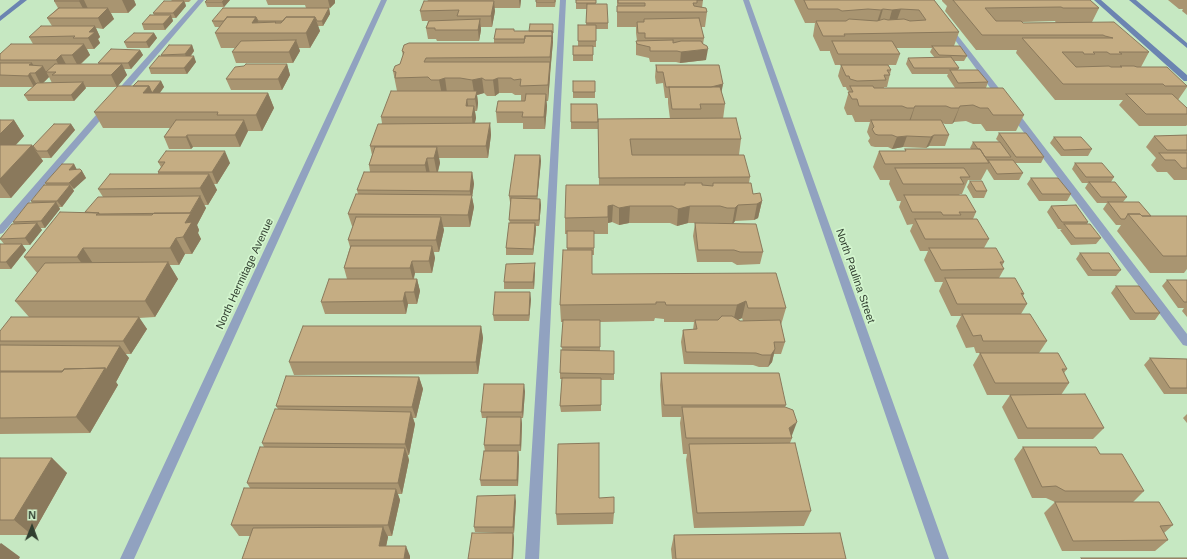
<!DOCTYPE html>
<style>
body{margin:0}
#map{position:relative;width:1187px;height:559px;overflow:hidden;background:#c6e8c2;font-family:Arial,sans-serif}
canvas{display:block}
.north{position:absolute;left:12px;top:507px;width:40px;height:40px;-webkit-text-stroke:3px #d3f5ce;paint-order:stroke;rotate:1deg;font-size:11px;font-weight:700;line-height:16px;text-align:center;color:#313f30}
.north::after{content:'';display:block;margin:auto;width:14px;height:18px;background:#313f30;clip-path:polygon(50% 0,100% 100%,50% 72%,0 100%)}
</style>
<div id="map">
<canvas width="1187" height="559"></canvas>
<div class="north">N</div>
</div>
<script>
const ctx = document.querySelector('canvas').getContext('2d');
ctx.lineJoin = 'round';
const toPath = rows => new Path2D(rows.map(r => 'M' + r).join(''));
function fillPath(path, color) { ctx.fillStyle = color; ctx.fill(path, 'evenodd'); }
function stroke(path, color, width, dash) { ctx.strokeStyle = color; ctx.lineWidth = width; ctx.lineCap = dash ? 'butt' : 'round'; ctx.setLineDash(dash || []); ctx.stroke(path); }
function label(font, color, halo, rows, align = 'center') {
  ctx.font = font + ' Arial,sans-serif'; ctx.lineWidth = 3.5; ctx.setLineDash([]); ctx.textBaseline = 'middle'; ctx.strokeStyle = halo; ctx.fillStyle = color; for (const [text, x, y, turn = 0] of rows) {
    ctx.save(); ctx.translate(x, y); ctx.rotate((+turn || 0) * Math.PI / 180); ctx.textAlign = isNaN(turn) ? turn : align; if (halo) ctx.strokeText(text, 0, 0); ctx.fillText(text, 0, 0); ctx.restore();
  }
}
fillPath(toPath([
 [198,0,204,0,121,97,115,97,115,93,198,0],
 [560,0,566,0,539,559,525,559,560,0],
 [947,27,951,27,1005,96,1005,100,999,100,947,29,947,27],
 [103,107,106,107,110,109,3,233,0,234,0,225,103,107],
 [1010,110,1016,110,1187,334,1187,346,1183,345,1010,114,1010,110]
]), '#91a2c0');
fillPath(toPath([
 [381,0,387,0,134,559,120,559,381,0],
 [743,0,749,0,949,559,935,559,743,0]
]), '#91a2c0');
fillPath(toPath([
 [20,0,27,0,0,21,0,16,20,0],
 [1094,0,1101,0,1187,75,1187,81,1184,81,1094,0],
 [1129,0,1136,0,1187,43,1187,48,1129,0]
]), '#6b84b1');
fillPath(toPath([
 [55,0,134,0,136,5,128,13,111,13,114,19,103,29,96,28,100,37,98,39,100,43,94,49,87,49,90,55,81,64,99,64,98,63,140,50,143,55,131,69,124,69,127,75,117,87,85,87,86,88,74,101,28,101,24,95,33,87,0,87,0,54,33,44,29,37,52,26,47,18,58,8,54,1],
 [49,77,52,83,43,83],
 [171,0,191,0,189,2,185,2,186,6,176,18,172,18,173,21,165,30,144,30,142,24,154,15,153,13,172,1],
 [230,0,224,7,207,7,205,2],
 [266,0,335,0,335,3,330,8,329,8,330,14,323,26,318,26,320,31,310,48,299,48,300,51,293,63,236,63,232,52,235,48,221,48,215,33,220,27,215,27,212,21,306,8,305,5,268,5],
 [428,0,521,0,520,8,494,8,495,11,492,27,481,27,481,30,479,41,437,41,436,39,428,39,426,28,428,21,422,21,420,11],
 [536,0,556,0,555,7,536,7],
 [576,0,596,0,596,4,608,23,608,29,596,29,596,47,593,47,593,61,573,61,573,46,578,46,578,41,586,25,587,9,576,9],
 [617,0,703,0,702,8,707,12,705,27,701,27,704,38,703,44,706,60,680,63,676,62,650,62,649,58,636,55,636,41,637,41,636,33,636,27,617,27],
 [794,0,934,0,959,32,954,46,967,56,964,61,954,61,959,68,958,70,988,82,986,88,1024,115,1016,131,986,131,981,124,973,124,966,121,954,122,952,124,945,124,942,123,949,135,945,146,929,146,926,148,903,147,892,149,888,147,875,147,871,146,868,141,870,138,867,132,870,122,855,122,852,115,847,115,844,108,849,91,847,90,846,87,843,87,838,76,841,65,861,65,835,65,830,52,830,51,820,51,813,36,815,23,805,23],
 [896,48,932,48,930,52,935,58,908,58,906,64,912,74,948,74,947,76,955,88,884,88,884,87,887,87,891,70,888,65,896,65,900,54],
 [942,0,1090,0,1099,8,1092,22,1149,52,1141,67,1187,85,1187,87,1178,100,1187,108,1187,125,1186,126,1139,126,1119,105,1123,100,1055,100,1016,53,1017,50,976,50,945,11,947,6,942,1],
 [1055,21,1056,23,1023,23,1022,22],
 [1168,0,1187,0,1187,15,1182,11,1183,9,1179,9],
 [553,24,553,39,550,77,548,101,546,101,547,106,545,129,523,129,523,123,497,123,496,112,521,101,521,95,515,95,512,93,499,93,495,96,487,96,484,93,477,95,478,103,477,111,475,111,476,118,475,123,490,123,491,135,488,158,439,158,440,163,438,172,472,172,474,184,472,197,474,207,470,227,443,227,444,230,439,252,434,252,435,258,432,273,415,273,414,279,417,279,420,291,417,304,408,304,406,314,325,314,321,302,347,279,344,268,350,247,348,240,353,226,352,226,348,214,358,194,357,190,370,172,369,165,372,155,370,146,382,123,381,117,397,91,393,71,400,64,403,56,402,51,494,43,494,39,514,31,529,31],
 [154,33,157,38,149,48,127,48,124,42],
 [192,45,194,51,191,56,196,62,187,74,151,74,149,68,161,56,161,55],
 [287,64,290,75,282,90,231,90,226,79],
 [656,65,723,84,721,91,725,104,723,119,741,139,739,155,750,177,749,183,753,194,762,201,758,218,754,220,735,221,733,224,763,252,760,264,737,265,732,262,697,262,693,236,695,223,720,224,718,223,688,223,677,226,670,223,629,223,619,225,612,222,608,223,608,234,594,234,594,255,592,255,592,274,786,308,781,325,785,342,781,354,774,354,772,362,768,367,759,367,753,365,684,364,681,342,683,330,693,330,694,322,664,322,664,319,655,318,654,321,600,322,600,351,614,351,614,380,601,380,601,411,561,412,560,406,562,379,560,379,560,373,562,350,563,322,561,322,560,305,567,250,567,234,565,234,565,218,599,185,598,119,670,119,668,103,668,98,665,98,663,83,656,84,655,77],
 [742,318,743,321,740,321,738,320],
 [161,81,164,87,160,93,268,93,274,108,262,131,248,131,240,147,193,147,191,149,169,149,164,137,170,128,103,128,94,112,133,86],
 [595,81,595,98,573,98,573,92],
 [597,104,598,129,571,129,571,122],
 [0,120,14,120,24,136,16,145,32,145,33,146,71,124,75,130,51,158,41,158,43,161,11,198,0,198],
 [999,133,1044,157,1041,163,1015,163,1023,173,1019,180,994,180,987,169,981,180,968,180,962,194,960,194,959,195,976,212,973,219,989,239,984,248,1004,262,1002,266,1004,269,999,278,1024,294,1023,296,1027,304,1021,314,1047,341,1039,353,1067,369,1064,373,1069,383,1061,395,1104,428,1093,439,1018,439,1002,407,1010,395,1030,395,987,395,973,365,980,353,976,353,974,347,966,348,956,326,961,316,951,316,939,291,943,282,935,282,924,260,928,251,920,251,910,231,913,224,907,225,899,207,901,201,897,201,889,184,890,180,880,180,873,167,879,151,905,151,905,149,971,149,970,148,973,142,999,142,996,139],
 [1187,135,1187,180,1174,180,1167,172,1157,172,1151,165,1156,158,1146,147,1154,136],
 [1054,137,1092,149,1088,156,1061,156,1050,143],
 [540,155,541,161,537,199,540,199,541,205,539,226,536,226,536,230,533,255,506,255,506,248,510,223,509,220,511,202,510,202,509,196],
 [158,162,230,163,217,184,214,184,217,190,208,205,204,205,206,208,197,225,199,230,198,233,201,239,192,254,185,254,179,265,169,265,178,279,155,317,139,318,147,329,131,354,125,354,129,358,116,382,118,385,90,433,0,434,0,331,29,317,15,301,37,273,24,257,85,212,103,197,98,189,158,174,158,172,161,167],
 [1075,163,1114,177,1111,182,1127,197,1123,202,1151,216,1187,216,1187,269,1184,273,1150,273,1117,231,1121,225,1116,225,1103,209,1107,203,1097,203,1085,188,1088,183,1082,183,1072,169],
 [74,164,77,170,82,171,86,178,73,189,74,191,62,207,59,207,60,209,45,228,40,228,42,230,30,245,22,245,26,250,11,269,0,269,0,244,4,244,0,239,0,238,14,224,13,222,32,203,31,201,46,185,45,183],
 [1031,178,1071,194,1067,201,1039,201,1027,184],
 [970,181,987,191,984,198,973,198,967,187],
 [1051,206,1088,222,1087,224,1101,238,1096,244,1071,245,1060,230,1062,229,1058,229,1047,212],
 [1080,253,1121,270,1116,276,1088,276,1076,259],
 [535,270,534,289,504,289,504,282],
 [1167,280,1187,280,1187,317,1182,311,1184,308,1178,308,1162,286],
 [1116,286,1160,313,1155,320,1130,320,1111,293],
 [531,299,529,321,494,321,493,315],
 [481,326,483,338,478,374,294,375,289,362],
 [1150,358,1187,359,1187,394,1164,394,1144,365],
 [661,373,786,405,785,407,792,438,790,443,811,511,804,526,694,528,686,460,687,454,683,454,680,423,681,417,662,417,660,385],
 [419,377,423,389,416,418,413,418,415,424,409,455,408,455,409,460,402,494,398,494,400,500,392,536,388,536,388,537,386,546,410,556,410,559,242,559,250,536,239,536,231,525,250,488,247,483,264,447,262,443,278,409,276,406],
 [525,391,523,418,521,418,522,424,521,451,518,451,519,457,518,486,481,486,480,480,485,451,484,445,487,418,482,418,481,412],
 [1187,414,1187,423,1183,418],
 [1023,447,1100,454,1144,491,1133,502,1173,525,1164,533,1168,540,1155,551,1062,551,1044,513,1055,502,1046,498,1032,498,1014,459],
 [0,458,52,458,67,473,32,535,0,535],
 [599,498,614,513,613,524,557,525,556,514],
 [516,501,514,533,513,533,514,538,513,559,468,559,498,533,475,532,474,527],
 [674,535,846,559,672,559,671,549]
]), '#a99571');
fillPath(toPath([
 [81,0,84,0,90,13,87,16,79,1],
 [122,0,134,0,136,5,128,13],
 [224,0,230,0,224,7,222,2],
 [328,0,335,0,335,3,330,8],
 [519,0,521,0,520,8],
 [184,1,186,6,176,18,173,13],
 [494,1,495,11,492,27,491,16],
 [108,8,114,19,103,29,98,18],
 [329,8,330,14,323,26,322,21],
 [883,9,879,23,876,25,881,10],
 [901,9,896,23,888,25,892,10],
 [171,15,173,21,165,30,163,24],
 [256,17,262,31,252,23],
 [315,17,320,31,310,48,306,33],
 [480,19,481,30,479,41,478,30],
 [95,26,100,37,98,39,100,43,94,49,88,38,89,32],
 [552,31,553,42,550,73,550,57],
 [154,33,157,38,149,48,146,42],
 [296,40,300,51,293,63,289,52],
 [84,44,90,55,78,66,72,55],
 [192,45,194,51,187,60,185,54],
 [708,49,706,60,680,63,681,52],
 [140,50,143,55,131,69,128,63],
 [61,55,67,66,62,71,56,60],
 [194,56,196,62,187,74,184,68],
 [550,62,550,77,548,101,548,85],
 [32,63,37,71,43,66,49,77,41,85,35,73,29,65],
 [122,64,127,75,117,87,111,75],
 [287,64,290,75,282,90,278,79],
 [30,73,37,85,34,87,28,76],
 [445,78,447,93,442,95,439,80],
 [482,78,484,93,477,95,478,103,477,111,472,80],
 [498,78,499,93,495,96,493,80],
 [161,81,164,87,155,99,143,93,149,86],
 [83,82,86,88,74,101,71,95],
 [723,84,721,95,711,87],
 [268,93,274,108,262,131,256,115],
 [546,94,547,106,545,129,544,117],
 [467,99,469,111,468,118,466,106],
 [474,106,476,118,473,129,472,117],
 [915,106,910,122,908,124,914,108],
 [960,106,954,122,952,124,959,108],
 [14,120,24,136,4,157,0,151,0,134],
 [244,120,248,131,240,147,235,135],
 [490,123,491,135,488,158,486,146],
 [71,124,75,130,51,158,47,151],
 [187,135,193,147,191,149,186,137],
 [934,135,929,146,926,148,931,137],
 [907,136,903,147,892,149,897,137],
 [32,145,43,161,11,198,0,183,0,179],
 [437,147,440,163,437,174,434,158],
 [225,151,230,163,217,184,212,172],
 [540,155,541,161,537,202,537,196],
 [427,158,430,174,428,182,425,165],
 [74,164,77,170,69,170],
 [82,171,86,178,74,189,69,183],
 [472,172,474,184,472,197,474,207,470,227,468,215,471,199,470,191],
 [209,174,217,190,208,205,200,188],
 [70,185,74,191,62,207,57,201],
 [200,196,206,208,197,225,199,230,198,233,201,239,192,254,183,237,185,223],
 [540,199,541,205,539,226,539,220],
 [762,201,758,218,754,220,757,204],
 [56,202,60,209,45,228,41,221],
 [613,205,612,222,608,223,608,234,608,206],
 [738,205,735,221,732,225,735,208],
 [630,206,629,223,619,225,619,208],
 [690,206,688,223,677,226,678,209],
 [441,217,444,230,439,252,436,240],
 [37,223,42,230,30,245,25,238],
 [535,223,536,230,533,255,533,249],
 [176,238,185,254,179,265,170,248],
 [22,244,26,250,11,269,6,262],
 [432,246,435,258,432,273,429,261],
 [83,248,94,265,89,273,77,257],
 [412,261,415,273,413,280,410,268],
 [168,262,178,279,155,317,145,301],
 [535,263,535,270,534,289,533,282],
 [417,279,420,291,417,304,414,292],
 [405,292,408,304,406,314,403,301],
 [530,292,531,299,529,321,529,315],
 [746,301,742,318,733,322,737,305],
 [139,317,147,329,131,354,123,341],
 [481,326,483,338,478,374,476,362],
 [120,346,129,358,116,382,118,385,90,433,76,417,105,368],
 [775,349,772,362,768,367,771,355],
 [419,377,423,389,416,418,412,407],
 [524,384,525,391,523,418,522,412],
 [411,412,415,424,409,455,405,444],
 [521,417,522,424,521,451,520,445],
 [797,422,791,438,789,428],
 [405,448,409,460,402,494,398,483],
 [518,451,519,457,518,486,517,480],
 [52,458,67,473,32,535,14,520],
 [396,489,400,500,392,536,388,525],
 [515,495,516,501,514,533,513,527],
 [383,527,388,537,384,557,379,546],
 [513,533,514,538,513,559,512,559],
 [1,543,20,557,19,559,0,559,0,544],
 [406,546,410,556,410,559,404,559]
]), '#8a795c');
const building = toPath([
 [55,0,81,0,79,1,54,1,55,0],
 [207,0,224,0,222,2,205,2,207,0],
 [536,0,555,0,555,2,536,2,536,0],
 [576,0,596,0,596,3,576,3,576,0],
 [618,0,703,0,697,0,697,3,693,3,694,6,706,8,707,12,617,12,617,6,645,6,645,3,618,3,618,0],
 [804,0,934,0,959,32,844,34,845,36,823,36,816,21,846,21,849,19,877,21,884,19,888,20,904,19,910,21,926,20,919,10,901,9,892,10,883,9,881,10,868,9,842,11,838,9,808,9,804,0],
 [953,0,1090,0,1099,8,1063,8,1061,7,985,8,996,21,1021,21,1023,23,1114,22,1149,52,1119,52,1122,54,1110,54,1107,52,1093,52,1095,54,1084,54,1083,52,1062,52,1076,67,1109,66,1111,67,1122,67,1120,66,1134,66,1137,67,1167,67,1187,86,1165,86,1163,84,1063,84,1022,38,1113,38,1105,36,1103,35,982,35,953,0],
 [164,1,184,1,173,13,153,13,164,1],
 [424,1,494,1,491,16,457,16,459,10,420,11,424,1],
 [587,4,607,4,608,23,586,23,587,4],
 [59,8,108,8,98,18,47,18,59,8],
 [223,8,329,8,322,21,317,21,315,17,286,17,283,21,258,21,256,17,227,17,224,21,212,21,223,8],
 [150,15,171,15,163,24,142,24,150,15],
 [227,17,256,17,252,23,276,22,275,23,281,23,286,17,315,17,306,33,215,33,227,17],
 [699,18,704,38,645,38,645,33,638,33,637,22,644,22,644,19,699,18],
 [480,19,478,30,435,30,435,28,426,28,429,21,480,19],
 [530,24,553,24,553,33,552,33,552,31,529,31,530,24],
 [578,25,596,25,596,41,578,41,578,25],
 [41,26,95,26,89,32,95,32,88,38,73,38,75,36,29,37,41,26],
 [496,29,514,29,514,31,552,31,552,39,552,36,525,36,525,39,494,39,496,29],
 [134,33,154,33,146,42,124,42,134,33],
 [525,36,552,36,550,57,426,58,424,62,550,62,548,85,520,86,521,79,514,80,511,78,498,78,493,80,485,80,482,78,472,80,460,78,445,78,439,80,431,80,428,77,395,78,396,72,393,71,395,66,400,64,404,52,402,51,404,45,409,43,524,43,525,36],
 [296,40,289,52,232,52,241,41,296,40],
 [673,40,673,43,681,41,701,41,703,44,707,46,708,49,681,52,677,51,650,51,650,47,637,44,636,41,673,40],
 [832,41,892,41,900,54,838,54,832,41],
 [11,44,84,44,72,55,61,55,56,60,0,60,0,54,11,44],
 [169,45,192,45,185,54,161,55,169,45],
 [573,46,593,46,593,55,573,55,573,46],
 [932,46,960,46,967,56,939,55,932,46],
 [111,49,140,50,128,63,98,63,111,49],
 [159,56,194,56,184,68,149,68,159,56],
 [951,57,959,68,914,68,908,58,951,57],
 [0,63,32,63,29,65,43,66,35,73,30,73,28,76,0,75,0,63],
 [55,64,122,64,111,75,52,75,56,72,46,72,55,64],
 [246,64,287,64,278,79,226,79,235,67,244,66,246,64],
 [656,65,719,65,723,84,711,87,666,87,663,72,657,72,656,65],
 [841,65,888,65,891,70,887,70,890,75,884,75,886,80,857,81,850,79,849,76,846,76,841,65],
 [950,70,978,70,988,82,958,83,950,70],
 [138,81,161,81,152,93,149,86,133,86,138,81],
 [573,81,595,81,595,92,573,92,573,81],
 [83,82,71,95,24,95,37,83,83,82],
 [118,86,149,86,143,93,268,93,256,115,217,115,218,112,94,112,118,86],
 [850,86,873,86,874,88,1003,88,1024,115,993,115,988,108,980,108,973,105,960,106,959,108,951,108,946,106,915,106,914,108,907,108,902,106,859,106,857,99,852,99,848,92,853,92,850,86],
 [669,87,720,87,725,104,700,104,701,109,672,109,669,87],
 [391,91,477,91,475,99,467,99,466,106,474,106,472,117,381,117,391,91],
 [526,94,546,94,544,117,522,117,523,112,496,112,498,101,525,101,526,94],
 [1126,94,1172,94,1187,108,1187,114,1146,114,1126,94],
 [571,104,597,104,598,122,571,122,571,104],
 [736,118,741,139,630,139,632,155,744,155,750,177,599,178,598,119,736,118],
 [0,120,14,120,0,134,0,120],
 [176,120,244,120,235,135,187,135,186,137,164,137,176,120],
 [871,120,941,120,949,135,934,135,931,137,907,136,897,137,892,135,878,135,875,134,872,129,874,127,871,120],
 [490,123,486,146,370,146,378,124,490,123],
 [54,124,71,124,47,151,37,151,33,146,54,124],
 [999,133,1026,133,1044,157,1016,157,999,133],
 [1187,135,1187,150,1167,150,1154,136,1187,135],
 [1054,137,1081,137,1092,149,1064,150,1054,137],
 [973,142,1000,142,1011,157,985,157,980,149,978,149,973,142],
 [0,145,32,145,0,179,0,145],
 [375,147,437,147,434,158,427,158,425,165,369,165,375,147],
 [905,149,980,149,989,163,885,164,879,151,906,151,905,149],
 [166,151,225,151,212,172,158,172,165,162,158,162,166,151],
 [1159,153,1187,153,1187,168,1182,168,1175,160,1165,160,1159,153],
 [515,155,540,155,537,196,509,196,515,155],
 [988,160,1013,160,1023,173,997,174,988,160],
 [1075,163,1102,163,1114,177,1086,177,1075,163],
 [62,164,74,164,69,170,80,169,82,171,69,183,45,183,62,164],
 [895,168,964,168,970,177,960,177,964,184,903,184,895,168],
 [364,172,472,172,470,191,357,190,364,172],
 [110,174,209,174,200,188,98,189,110,174],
 [1031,178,1058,178,1071,194,1042,194,1031,178],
 [970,181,982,181,987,191,976,191,970,181],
 [1089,182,1115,182,1127,197,1101,197,1089,182],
 [685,183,702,183,702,185,713,186,713,183,751,183,753,194,760,193,762,201,757,204,738,205,735,208,727,208,720,206,690,206,678,209,672,206,630,206,619,208,613,205,608,206,608,217,565,218,566,185,685,185,685,183],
 [44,185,70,185,57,201,31,201,44,185],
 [356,194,472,195,468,215,348,214,356,194],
 [904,195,966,195,976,212,959,212,961,215,943,215,941,212,912,212,904,195],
 [200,196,190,213,99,214,99,213,85,212,98,197,200,196],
 [511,198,540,199,539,220,509,220,511,198],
 [56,202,41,221,13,222,28,203,56,202],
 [1108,202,1139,202,1151,216,1142,216,1140,214,1128,214,1125,219,1121,219,1108,202],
 [1076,205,1088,222,1062,222,1051,206,1076,205],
 [60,212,99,213,96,215,152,215,154,213,191,213,185,223,192,222,183,237,176,238,170,248,83,248,77,257,24,257,60,212],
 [1128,214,1140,214,1142,216,1187,216,1187,256,1163,256,1128,214],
 [356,217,441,217,436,240,348,240,356,217],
 [915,219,977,219,989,239,925,239,915,219],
 [37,223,25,238,0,239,12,224,37,223],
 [509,223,535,223,533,249,506,248,509,223],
 [695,223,756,224,763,252,740,252,734,250,698,250,695,223],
 [1064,224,1090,224,1101,238,1075,238,1064,224],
 [567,231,594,231,594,248,567,248,567,231],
 [0,244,22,244,6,262,0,262,0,244],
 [351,246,432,246,429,261,412,261,410,268,344,268,351,246],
 [929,248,996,248,1004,262,1000,262,1004,269,941,270,929,248],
 [563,250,592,250,592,274,776,273,786,308,748,308,746,301,737,305,666,305,665,302,656,302,656,304,560,305,563,250],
 [1080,253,1109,253,1121,270,1092,270,1080,253],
 [168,262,145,301,15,301,45,263,168,262],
 [535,263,533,282,504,282,506,264,535,263],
 [945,278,1015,278,1024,294,1021,293,1027,304,957,304,945,278],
 [329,279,417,279,414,292,405,292,403,301,321,302,329,279],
 [1167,280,1187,280,1187,302,1184,302,1167,280],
 [1116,286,1139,286,1160,313,1135,313,1116,286],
 [495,292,530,292,529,315,493,315,495,292],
 [962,314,1030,314,1047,341,983,341,981,335,973,336,962,314],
 [722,316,732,316,740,321,780,320,785,342,774,342,775,349,771,355,762,355,756,353,686,352,683,330,697,329,695,320,718,320,722,316],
 [11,317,139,317,123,341,0,341,0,331,11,317],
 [563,320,600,320,600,347,561,347,563,320],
 [303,326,481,326,476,362,289,362,303,326],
 [0,345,120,346,106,370,105,368,64,369,63,371,0,371,0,345],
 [561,350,614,351,614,374,560,373,561,350],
 [980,353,1058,353,1067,369,1062,369,1069,383,995,383,980,353],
 [1150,358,1187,359,1187,388,1170,388,1150,358],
 [105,368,76,417,0,418,0,372,62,372,64,369,105,368],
 [661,373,779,373,786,405,664,405,661,373],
 [286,376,419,377,412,407,276,406,286,376],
 [562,378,601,378,601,405,560,406,562,378],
 [484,384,524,384,522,412,481,412,484,384],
 [1085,394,1104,428,1027,428,1010,395,1085,394],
 [682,407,785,407,793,410,797,422,789,428,792,438,686,438,682,407],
 [275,409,411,412,405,444,262,443,275,409],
 [487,417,521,417,520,445,484,445,487,417],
 [599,443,599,498,614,497,614,513,556,514,558,444,599,443],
 [795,443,811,511,697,513,689,444,795,443],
 [260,447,405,448,398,483,247,483,260,447],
 [1023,447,1096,447,1100,454,1122,454,1144,491,1065,491,1056,486,1042,487,1023,447],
 [484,451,518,451,517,480,480,480,484,451],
 [0,458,52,458,14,520,0,520,0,458],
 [244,488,396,489,388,525,231,525,244,488],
 [515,495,513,527,474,527,477,496,515,495],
 [1055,502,1159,502,1173,525,1160,526,1168,540,1073,541,1055,502],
 [383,527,379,546,406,546,404,559,242,559,253,528,383,527],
 [472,533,513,533,512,559,468,559,472,533],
 [840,533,846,559,676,559,674,535,840,533],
 [1081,558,1187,558,1187,559,1082,559,1081,558]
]);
fillPath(building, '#c5ad83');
stroke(building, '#8a795c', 1);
label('11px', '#313f30', '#d3f5ce', [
 ["North Hermitage Avenue",245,274,-65],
 ["North Paulina Street",855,276,71]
]);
</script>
